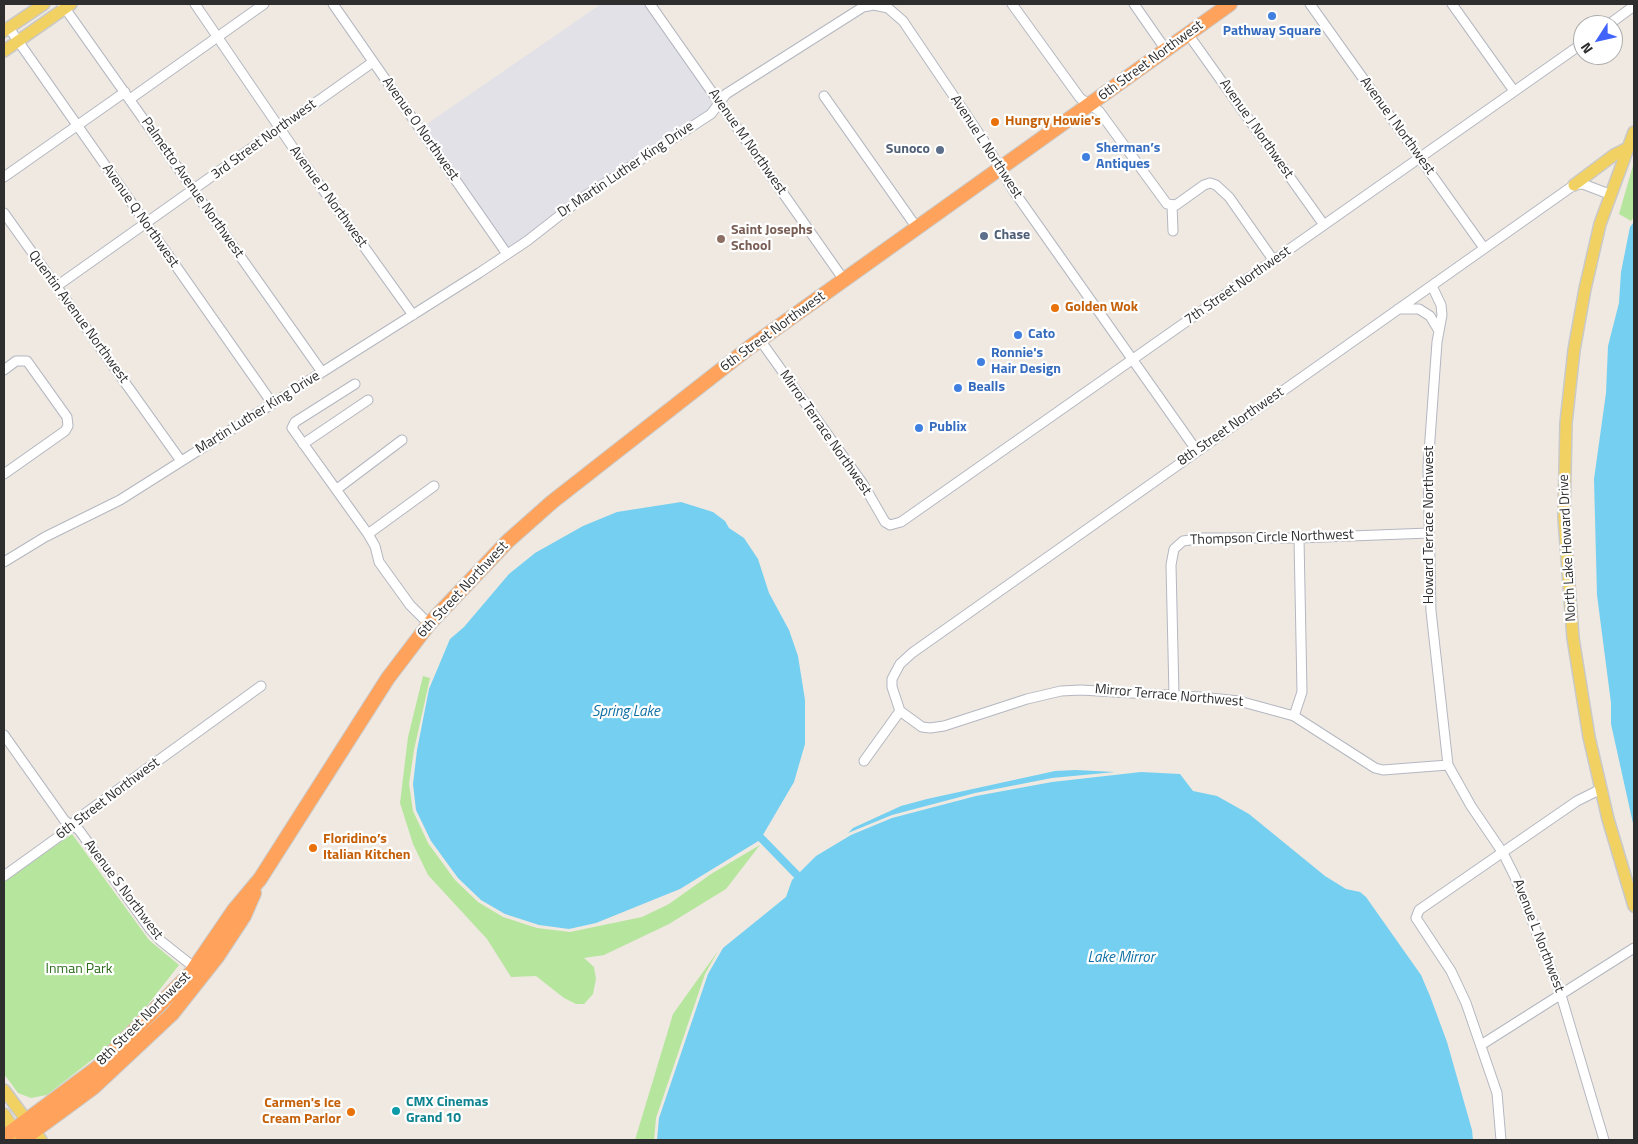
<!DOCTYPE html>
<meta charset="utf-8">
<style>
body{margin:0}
#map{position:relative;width:1638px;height:1144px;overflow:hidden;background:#efe9e1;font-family:"Titillium Web",sans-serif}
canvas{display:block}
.frame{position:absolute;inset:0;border:5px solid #2e2e2e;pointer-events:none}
.north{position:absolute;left:1573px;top:15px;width:50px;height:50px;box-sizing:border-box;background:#fff;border:1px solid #ababab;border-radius:50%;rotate:235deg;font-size:14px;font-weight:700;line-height:20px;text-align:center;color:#2e2e2e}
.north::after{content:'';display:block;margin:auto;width:18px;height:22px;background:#4264fb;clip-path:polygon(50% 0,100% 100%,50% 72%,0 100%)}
</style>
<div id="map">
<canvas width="1638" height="1144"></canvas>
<div class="frame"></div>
<div class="north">N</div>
</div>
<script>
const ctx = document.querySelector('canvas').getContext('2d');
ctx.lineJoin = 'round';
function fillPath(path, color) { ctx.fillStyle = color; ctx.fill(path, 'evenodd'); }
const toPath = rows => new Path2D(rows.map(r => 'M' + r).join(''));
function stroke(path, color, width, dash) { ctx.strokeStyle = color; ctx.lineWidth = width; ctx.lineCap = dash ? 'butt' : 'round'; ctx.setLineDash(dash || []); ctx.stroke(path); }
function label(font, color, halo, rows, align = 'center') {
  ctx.font = font + ' "Titillium Web",sans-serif'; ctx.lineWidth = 4.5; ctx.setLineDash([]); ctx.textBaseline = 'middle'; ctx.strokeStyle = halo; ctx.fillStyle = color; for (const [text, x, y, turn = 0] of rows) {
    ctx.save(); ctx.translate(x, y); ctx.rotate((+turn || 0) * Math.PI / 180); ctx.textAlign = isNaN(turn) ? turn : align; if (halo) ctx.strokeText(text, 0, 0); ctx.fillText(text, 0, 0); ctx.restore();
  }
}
fillPath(toPath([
 [601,4,644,4,715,104,709,111,564,205,509,249,424,126]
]), '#e3e1e8');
fillPath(toPath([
 [1634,162,1634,217,1631,221,1619,214],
 [423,676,430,678,414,750,409,784,413,811,428,843,455,880,478,902,503,917,537,928,570,932,642,917,669,904,711,874,760,845,726,889,669,924,604,955,584,958,594,967,596,979,593,994,584,1004,576,1004,564,998,536,976,511,977,487,939,428,875,413,844,400,803,408,737],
 [72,834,149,940,179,965,146,1007,102,1052,47,1095,31,1098,18,1093,4,1074,4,882],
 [718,951,705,974,656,1118,654,1140,635,1140,673,1014]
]), '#b6e59e');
fillPath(toPath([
 [1634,222,1634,828,1611,724,1611,703,1597,595,1594,479,1606,393,1608,346,1619,303,1621,272,1630,227],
 [681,502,713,512,725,521,729,528,744,538,758,559,769,593,789,630,798,656,805,700,805,744,794,782,760,840,680,889,596,923,569,929,539,925,505,914,481,900,458,878,431,841,416,810,413,784,417,750,429,689,450,639,464,627,509,574,535,553,583,526,617,512],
 [1076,770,1115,772,1052,778,975,793,892,815,848,833,853,828,901,806,927,799,1055,771],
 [1141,772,1180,774,1193,791,1217,796,1249,814,1325,876,1346,889,1360,892,1366,897,1421,975,1430,996,1447,1042,1472,1130,1473,1140,657,1140,659,1118,708,974,723,948,786,897,792,880,816,856,851,835,892,818,976,796,1052,782]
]), '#75cff0');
stroke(toPath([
 [761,838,797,875]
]), '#75cff0', 8);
const minor = toPath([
 [62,4,322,372],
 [195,4,296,152,413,315],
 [333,4,507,254],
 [650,4,844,280],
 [1012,4,1080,98,1099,111,1167,204,1176,205,1204,185,1210,183,1216,185,1229,197,1274,261],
 [1134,4,1166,50],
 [1310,4,1484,248],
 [1452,4,1514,91],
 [1608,25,1634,6],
 [9,28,272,403],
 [1188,34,1324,225],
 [824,96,917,228],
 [130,99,264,4],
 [4,177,125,92],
 [1172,205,1173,231],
 [4,213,181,461],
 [57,286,373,62],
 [1432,286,1441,305,1442,315,1437,342,1428,467,1431,611,1448,765,1471,806,1503,853,1515,877,1561,995,1604,1140],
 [1398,309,1419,309,1430,316,1439,331],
 [760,340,863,484,885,522,890,525,901,522,1583,43],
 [4,370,16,361,27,361,67,417,68,426,65,431,4,474],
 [355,384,295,422,292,428,368,534,375,546,379,562,410,605,429,624],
 [303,444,368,400],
 [337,489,402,440],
 [368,534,434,486],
 [4,562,45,537,120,500,479,273,527,241,582,198,711,114,726,94,863,7,874,5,888,8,903,21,984,141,1013,190,1197,451],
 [1174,695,1171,565,1174,549,1183,541,1203,538,1299,538,1429,533],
 [900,711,892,687,892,679,900,664,912,653,1574,185,1583,184,1609,194],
 [900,711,922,727,930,728,944,726,1027,699,1061,691,1081,690,1200,697,1239,701,1294,716,1375,768,1383,770,1448,765],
 [1294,716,1302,692,1299,538],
 [4,735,65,821,79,830,150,929,161,941,195,968],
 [864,761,900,711],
 [4,876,61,835,79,818,261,686],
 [1481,1045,1634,948],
 [1501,1140,1497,1093,1466,1003,1451,971,1416,918,1419,910,1577,801,1601,789]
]);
const major = toPath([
 [4,31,44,4],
 [4,51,71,4],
 [1634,132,1600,224,1585,289,1574,350,1566,423,1564,517,1573,638,1589,737,1608,819,1634,906],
 [1574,185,1614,155,1628,148],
 [4,1090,41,1140],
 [4,1114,18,1136]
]);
const highway = toPath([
 [4,1137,98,1067,191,973,234,910,260,879,388,678,429,624,508,541,552,502,750,347,1230,4],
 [22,1140,94,1087,172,1014,217,957,244,916,254,893]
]);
stroke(minor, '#b4b7c1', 11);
stroke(major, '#c9c9c9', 14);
stroke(highway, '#c9c9c9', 16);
stroke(minor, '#fff', 9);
stroke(major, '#f2d163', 11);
stroke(highway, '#ffa35c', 14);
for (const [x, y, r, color] of [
 [1272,16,5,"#3f7fe0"],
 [995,122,5,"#e8710a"],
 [940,150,5,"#5c6f8a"],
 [1086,157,5,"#3f7fe0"],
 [984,236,5,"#5c6f8a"],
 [721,239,5,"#8d6e63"],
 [1055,308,5,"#e8710a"],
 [1018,335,5,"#3f7fe0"],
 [981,362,5,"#3f7fe0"],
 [958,388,5,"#3f7fe0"],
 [919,428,5,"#3f7fe0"],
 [313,848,5,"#e8710a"],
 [396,1111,5,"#0f9aa8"],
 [351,1112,5,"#e8710a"]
]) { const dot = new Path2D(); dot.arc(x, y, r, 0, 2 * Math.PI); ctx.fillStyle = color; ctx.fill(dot); stroke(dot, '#fff', 2); }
label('bold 14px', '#366cbe', '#fff', [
 ["Pathway Square",1272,32,"center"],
 ["Sherman’s",1096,149],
 ["Antiques",1096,165],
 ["Cato",1028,335],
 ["Ronnie's",991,354],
 ["Hair Design",991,370],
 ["Bealls",968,388],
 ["Publix",929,428]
], 'left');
label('14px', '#2e2e2e', '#fff', [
 ["6th Street Northwest",1151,61,-36],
 ["Avenue I Northwest",1397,126,54],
 ["Avenue O Northwest",420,129,55],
 ["Avenue J Northwest",1256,129,55],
 ["3rd Street Northwest",264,140,-36],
 ["Avenue M Northwest",747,142,55],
 ["Avenue L Northwest",986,147,57],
 ["Dr Martin Luther King Drive",626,170,-34],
 ["Palmetto Avenue Northwest",192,188,55],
 ["Avenue P Northwest",328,197,54],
 ["Avenue Q Northwest",140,216,55],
 ["7th Street Northwest",1238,286,-35],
 ["Quentin Avenue Northwest",78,317,54],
 ["6th Street Northwest",773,332,-36],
 ["Martin Luther King Drive",258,413,-32],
 ["8th Street Northwest",1231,427,-35],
 ["Mirror Terrace Northwest",825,433,55],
 ["Howard Terrace Northwest",1430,525,-90],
 ["Thompson Circle Northwest",1272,538,-2],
 ["North Lake Howard Drive",1568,548,-93],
 ["6th Street Northwest",463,590,-47],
 ["Mirror Terrace Northwest",1169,696,5],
 ["6th Street Northwest",108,799,-37],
 ["Avenue S Northwest",123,890,53],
 ["Avenue L Northwest",1538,936,69],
 ["8th Street Northwest",144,1019,-45]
]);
label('bold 14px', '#c56008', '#fff', [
 ["Hungry Howie's",1005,122],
 ["Golden Wok",1065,308],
 ["Floridino’s",323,840],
 ["Italian Kitchen",323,856],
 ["Carmen's Ice",341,1104,"right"],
 ["Cream Parlor",341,1120,"right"]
], 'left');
label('bold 14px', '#4e5e75', '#fff', [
 ["Sunoco",930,150],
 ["Chase",994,236,"left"]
], 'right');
label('bold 14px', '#785e54', '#fff', [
 ["Saint Josephs",731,231],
 ["School",731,247]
], 'left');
label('14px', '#2c6e1b', '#fff', [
 ["Inman Park",79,970]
]);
label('bold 14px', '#0d838f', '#fff', [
 ["CMX Cinemas",406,1103],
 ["Grand 10",406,1119]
], 'left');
label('italic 15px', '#0d6fa3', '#fff', [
 ["Spring Lake",626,712],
 ["Lake Mirror",1121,958]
]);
</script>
